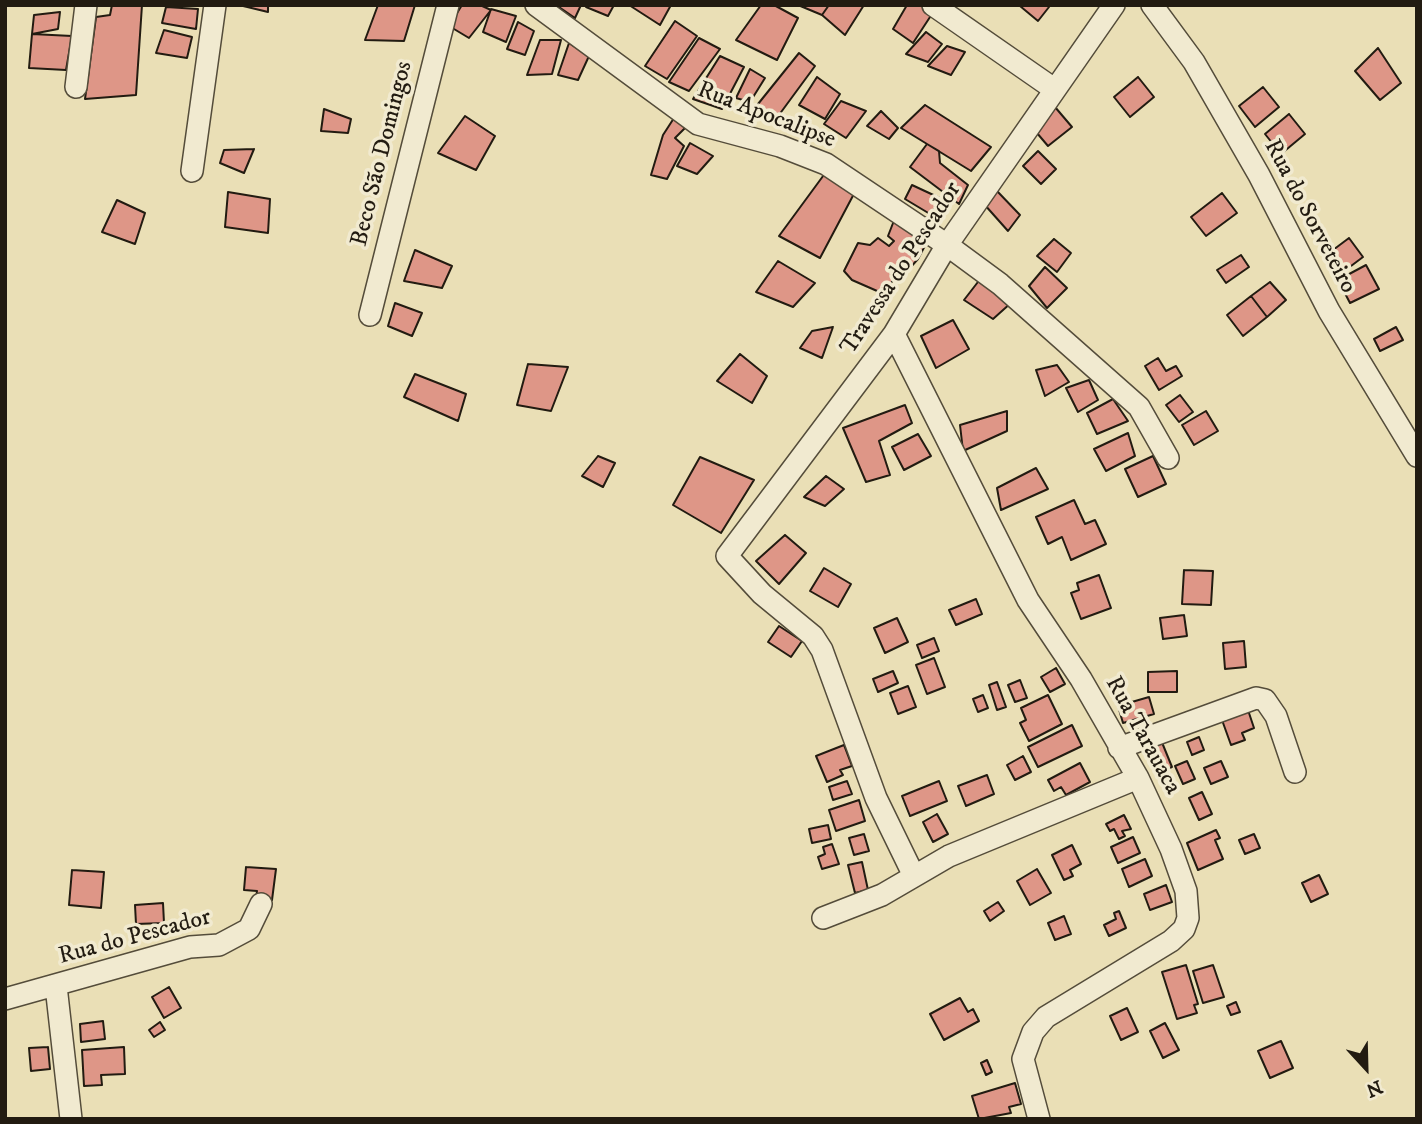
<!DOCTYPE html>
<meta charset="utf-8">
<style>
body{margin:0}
#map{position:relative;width:1422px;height:1124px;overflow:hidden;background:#eadfb6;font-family:"IM FELL DW Pica",serif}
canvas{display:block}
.frame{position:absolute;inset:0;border:7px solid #221b11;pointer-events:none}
.north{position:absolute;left:1331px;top:1033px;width:70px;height:70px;-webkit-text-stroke:5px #f1ead0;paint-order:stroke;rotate:158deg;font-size:19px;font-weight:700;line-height:28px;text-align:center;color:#221b11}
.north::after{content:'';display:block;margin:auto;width:24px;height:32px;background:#221b11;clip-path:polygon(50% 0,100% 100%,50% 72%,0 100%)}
</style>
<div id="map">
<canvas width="1422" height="1124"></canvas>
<div class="frame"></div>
<div class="north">N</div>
</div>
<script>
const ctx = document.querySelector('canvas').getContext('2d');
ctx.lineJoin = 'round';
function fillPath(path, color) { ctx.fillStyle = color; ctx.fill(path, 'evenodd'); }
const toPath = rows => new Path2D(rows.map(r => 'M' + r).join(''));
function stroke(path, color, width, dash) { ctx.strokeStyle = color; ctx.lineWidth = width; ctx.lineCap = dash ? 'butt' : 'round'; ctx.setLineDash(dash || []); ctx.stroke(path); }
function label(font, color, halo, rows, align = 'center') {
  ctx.font = font + ' "IM FELL DW Pica",serif'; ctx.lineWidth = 7; ctx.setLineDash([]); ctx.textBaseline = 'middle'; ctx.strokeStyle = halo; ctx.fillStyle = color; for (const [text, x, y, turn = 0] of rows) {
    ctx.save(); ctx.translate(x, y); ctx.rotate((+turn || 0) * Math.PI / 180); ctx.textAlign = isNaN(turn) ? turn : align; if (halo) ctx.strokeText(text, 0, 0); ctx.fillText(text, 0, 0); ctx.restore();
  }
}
const building = toPath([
 [112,5,142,5,136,95,85,99,96,17,110,15,112,5],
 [239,5,268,5,268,12,239,5],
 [378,5,415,5,404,41,365,40,378,5],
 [462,5,480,5,491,10,469,38,449,26,462,5],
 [556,5,581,5,575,18,556,5],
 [588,5,614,5,608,16,586,7,588,5],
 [629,5,671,5,660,25,629,5],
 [761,5,774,5,798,18,777,60,736,40,761,5],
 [798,5,829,5,822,15,798,5],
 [829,5,864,5,845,35,822,15,829,5],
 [907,5,922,5,932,14,913,43,893,29,907,5],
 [1047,5,1049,7,1038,21,1020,6,1047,5],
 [166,7,198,9,196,29,162,23,166,7],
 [491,9,516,16,506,42,483,32,491,9],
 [60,12,58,29,32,34,34,15,60,12],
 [675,21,697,36,667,79,645,66,675,21],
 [518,22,534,31,525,55,507,49,518,22],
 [164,30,192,37,187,58,156,53,164,30],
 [926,32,942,44,928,62,906,54,926,32],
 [32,34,72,36,66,70,29,68,32,34],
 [699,38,720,49,689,91,669,82,699,38],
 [540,40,561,40,552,74,527,75,540,40],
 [569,43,589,56,578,80,558,75,569,43],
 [947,46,965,52,951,75,928,66,947,46],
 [1378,48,1401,83,1380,100,1355,71,1378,48],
 [799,53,815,66,776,119,754,109,799,53],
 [720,56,744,67,722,109,693,99,720,56],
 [750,69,765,78,750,102,736,98,750,69],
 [817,77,840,94,825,119,799,105,817,77],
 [1138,77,1154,97,1130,117,1114,97,1138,77],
 [1263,87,1279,107,1255,127,1239,106,1263,87],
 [841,101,866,111,846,138,824,124,841,101],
 [925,105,991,147,971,171,901,128,925,105],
 [1055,107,1072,127,1048,146,1031,126,1055,107],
 [324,109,351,119,348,133,321,131,324,109],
 [881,111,898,128,889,139,867,126,881,111],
 [1289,114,1305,134,1281,154,1265,134,1289,114],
 [465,116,495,136,476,170,438,153,465,116],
 [674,118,687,126,675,138,684,146,667,179,651,175,663,135,674,118],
 [690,143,713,156,697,174,677,166,690,143],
 [927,144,939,151,940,163,968,185,959,204,910,167,927,144],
 [254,149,244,173,220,163,224,150,254,149],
 [1038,151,1056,169,1041,184,1023,166,1038,151],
 [826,172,856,190,820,258,779,236,826,172],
 [912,185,942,199,930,214,905,199,912,185],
 [997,191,1020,215,1008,231,984,204,997,191],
 [228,192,270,199,268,233,225,227,228,192],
 [1222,193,1237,213,1206,236,1191,217,1222,193],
 [117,200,145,213,135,244,102,232,117,200],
 [895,218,929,238,918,259,909,269,902,266,884,294,852,280,844,271,858,243,870,245,878,238,889,246,894,241,888,236,895,218],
 [1349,238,1363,257,1343,272,1329,253,1349,238],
 [1054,239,1071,253,1057,272,1037,256,1054,239],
 [415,250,452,266,442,288,404,281,415,250],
 [1241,255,1249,267,1226,283,1217,270,1241,255],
 [778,261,815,283,793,307,756,292,778,261],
 [1366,265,1379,289,1350,303,1338,280,1366,265],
 [1045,267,1067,288,1047,308,1029,286,1045,267],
 [981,278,1012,302,993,319,964,300,981,278],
 [1270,282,1286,300,1267,317,1251,296,1270,282],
 [1251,296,1267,317,1243,336,1227,315,1251,296],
 [395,303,422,313,412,336,388,326,395,303],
 [953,320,969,349,936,368,921,336,953,320],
 [833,327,822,358,800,348,812,331,833,327],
 [1396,327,1403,340,1380,351,1374,339,1396,327],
 [740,354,767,376,752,403,717,381,740,354],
 [1158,358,1166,371,1176,366,1182,376,1159,390,1145,366,1158,358],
 [528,364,568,367,551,411,517,405,528,364],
 [1057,365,1069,382,1045,396,1036,370,1057,365],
 [415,374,466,394,458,421,404,397,415,374],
 [1089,380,1098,400,1078,412,1066,388,1089,380],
 [1180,395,1193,412,1179,422,1166,405,1180,395],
 [1113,399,1128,421,1097,434,1087,413,1113,399],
 [905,405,912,423,879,441,890,475,866,482,843,428,905,405],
 [1007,411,1007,431,963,451,960,425,1007,411],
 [1206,411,1218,431,1194,445,1182,425,1206,411],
 [1128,433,1135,456,1106,471,1094,449,1128,433],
 [918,434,931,456,904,470,892,447,918,434],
 [598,456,615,463,603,487,582,476,598,456],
 [1153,456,1166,484,1138,497,1125,469,1153,456],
 [700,457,754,480,721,533,673,505,700,457],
 [1036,468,1048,489,1001,510,997,488,1036,468],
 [826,476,844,489,825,506,804,497,826,476],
 [1074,500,1085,524,1095,520,1106,544,1071,560,1062,537,1048,544,1036,517,1074,500],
 [785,535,806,553,779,584,756,561,785,535],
 [824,568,851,584,838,607,810,591,824,568],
 [1184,570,1213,571,1211,605,1182,604,1184,570],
 [1099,575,1111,608,1081,619,1071,593,1079,590,1077,583,1099,575],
 [976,599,982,614,956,625,949,610,976,599],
 [1184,615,1187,636,1163,639,1160,618,1184,615],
 [897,618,908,642,885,653,874,628,897,618],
 [779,626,802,641,791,657,768,642,779,626],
 [934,638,939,651,922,658,917,645,934,638],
 [1244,641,1246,667,1225,669,1223,643,1244,641],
 [934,658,945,687,927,694,916,665,934,658],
 [1056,668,1065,684,1050,692,1041,677,1056,668],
 [893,671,898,683,878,692,873,679,893,671],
 [1177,671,1177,692,1148,692,1148,672,1177,671],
 [1020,680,1027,698,1015,702,1008,685,1020,680],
 [997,682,1006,707,997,710,989,685,997,682],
 [908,686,916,707,898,714,890,693,908,686],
 [983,695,988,708,978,712,973,699,983,695],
 [1048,695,1062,724,1029,741,1020,723,1026,720,1021,708,1048,695],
 [1149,697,1154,714,1123,723,1118,706,1149,697],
 [1248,710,1254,728,1242,733,1245,740,1231,745,1222,720,1248,710],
 [1072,725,1082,746,1038,767,1028,747,1072,725],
 [1199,737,1204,750,1192,755,1187,742,1199,737],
 [1161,740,1172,767,1157,773,1146,745,1161,740],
 [844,745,852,766,840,770,843,775,827,782,816,756,844,745],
 [1023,756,1031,772,1015,780,1007,765,1023,756],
 [1187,761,1195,779,1183,784,1175,766,1187,761],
 [1221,761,1228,777,1211,784,1204,768,1221,761],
 [1080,763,1090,782,1066,795,1061,787,1054,791,1048,780,1080,763],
 [987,775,994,794,966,806,958,786,987,775],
 [847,781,852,794,833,800,829,787,847,781],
 [939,781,947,801,910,816,902,796,939,781],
 [1202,792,1212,814,1199,820,1189,798,1202,792],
 [859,800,865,821,836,831,829,810,859,800],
 [937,814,948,834,933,842,923,822,937,814],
 [1124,815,1131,829,1122,831,1125,836,1119,839,1114,829,1110,831,1106,824,1124,815],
 [828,825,831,839,812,843,809,829,828,825],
 [1216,830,1220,838,1215,840,1223,859,1198,870,1187,843,1216,830],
 [864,834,869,851,854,855,849,838,864,834],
 [1254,834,1260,848,1245,854,1239,840,1254,834],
 [1133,837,1140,853,1118,863,1111,847,1133,837],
 [832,844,839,864,822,869,818,857,825,854,823,847,832,844],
 [1072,845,1081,864,1070,870,1073,876,1064,880,1052,855,1072,845],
 [1145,859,1152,876,1129,887,1122,869,1145,859],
 [862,862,868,890,855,893,848,865,862,862],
 [246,867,276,869,272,900,256,899,257,891,244,890,246,867],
 [1037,869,1051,893,1030,905,1017,881,1037,869],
 [72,870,104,872,101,908,69,905,72,870],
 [1319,875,1328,894,1311,902,1302,883,1319,875],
 [1166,885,1172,902,1150,910,1144,894,1166,885],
 [998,902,1004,911,990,921,984,911,998,902],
 [163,903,164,923,136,924,135,905,163,903],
 [1119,911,1126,928,1109,936,1104,925,1116,919,1114,913,1119,911],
 [1064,916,1071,934,1055,940,1048,923,1064,916],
 [1186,965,1198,1004,1194,1005,1197,1013,1177,1019,1162,972,1186,965],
 [1213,965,1224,997,1203,1003,1193,971,1213,965],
 [169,987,181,1008,164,1018,152,997,169,987],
 [960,998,968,1012,973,1009,979,1021,944,1040,930,1014,960,998],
 [1236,1002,1240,1012,1231,1015,1227,1006,1236,1002],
 [1127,1008,1138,1032,1121,1040,1110,1016,1127,1008],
 [103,1021,105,1039,81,1042,80,1024,103,1021],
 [160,1022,165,1030,154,1037,149,1030,160,1022],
 [1165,1023,1179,1050,1163,1058,1150,1031,1165,1023],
 [1281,1041,1293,1068,1270,1078,1258,1051,1281,1041],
 [48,1047,50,1069,31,1071,29,1048,48,1047],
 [124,1047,125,1074,101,1075,102,1085,84,1086,82,1050,124,1047],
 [987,1060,992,1072,986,1075,981,1063,987,1060],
 [1015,1083,1021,1104,1009,1107,1011,1113,979,1119,972,1096,1015,1083]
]);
fillPath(building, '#de9687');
stroke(building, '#221b11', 2);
const minor = toPath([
 [536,5,698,124,780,146,826,164,947,245,1000,284,1139,407,1168,458],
 [933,5,1054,89],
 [1152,5,1194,62,1259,175,1329,311,1417,456],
 [76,87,86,5],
 [192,171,215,5],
 [370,315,448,5],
 [894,334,1028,600,1081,679,1138,778,1171,849,1186,891,1188,918,1184,929,1171,941,1046,1017,1033,1032,1023,1059,1039,1119],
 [1119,748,1256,698,1265,700,1276,716,1295,772],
 [914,876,876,798,822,650,813,636,762,594,727,556,894,334,947,245,1114,5],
 [823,918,882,895,949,856,1138,778],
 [56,986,71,1119],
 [5,999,190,947,219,945,249,929,261,904]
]);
stroke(minor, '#544c3a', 24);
stroke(minor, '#f1ead0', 21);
label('24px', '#221b11', '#f1ead0', [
 ["Rua Apocalipse",766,116,21],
 ["Beco São Domingos",383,154,-76],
 ["Rua do Sorveteiro",1309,217,62],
 ["Travessa do Pescador",902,269,-57],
 ["Rua Tarauaca",1142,736,61],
 ["Rua do Pescador",135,938,-15]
]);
</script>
